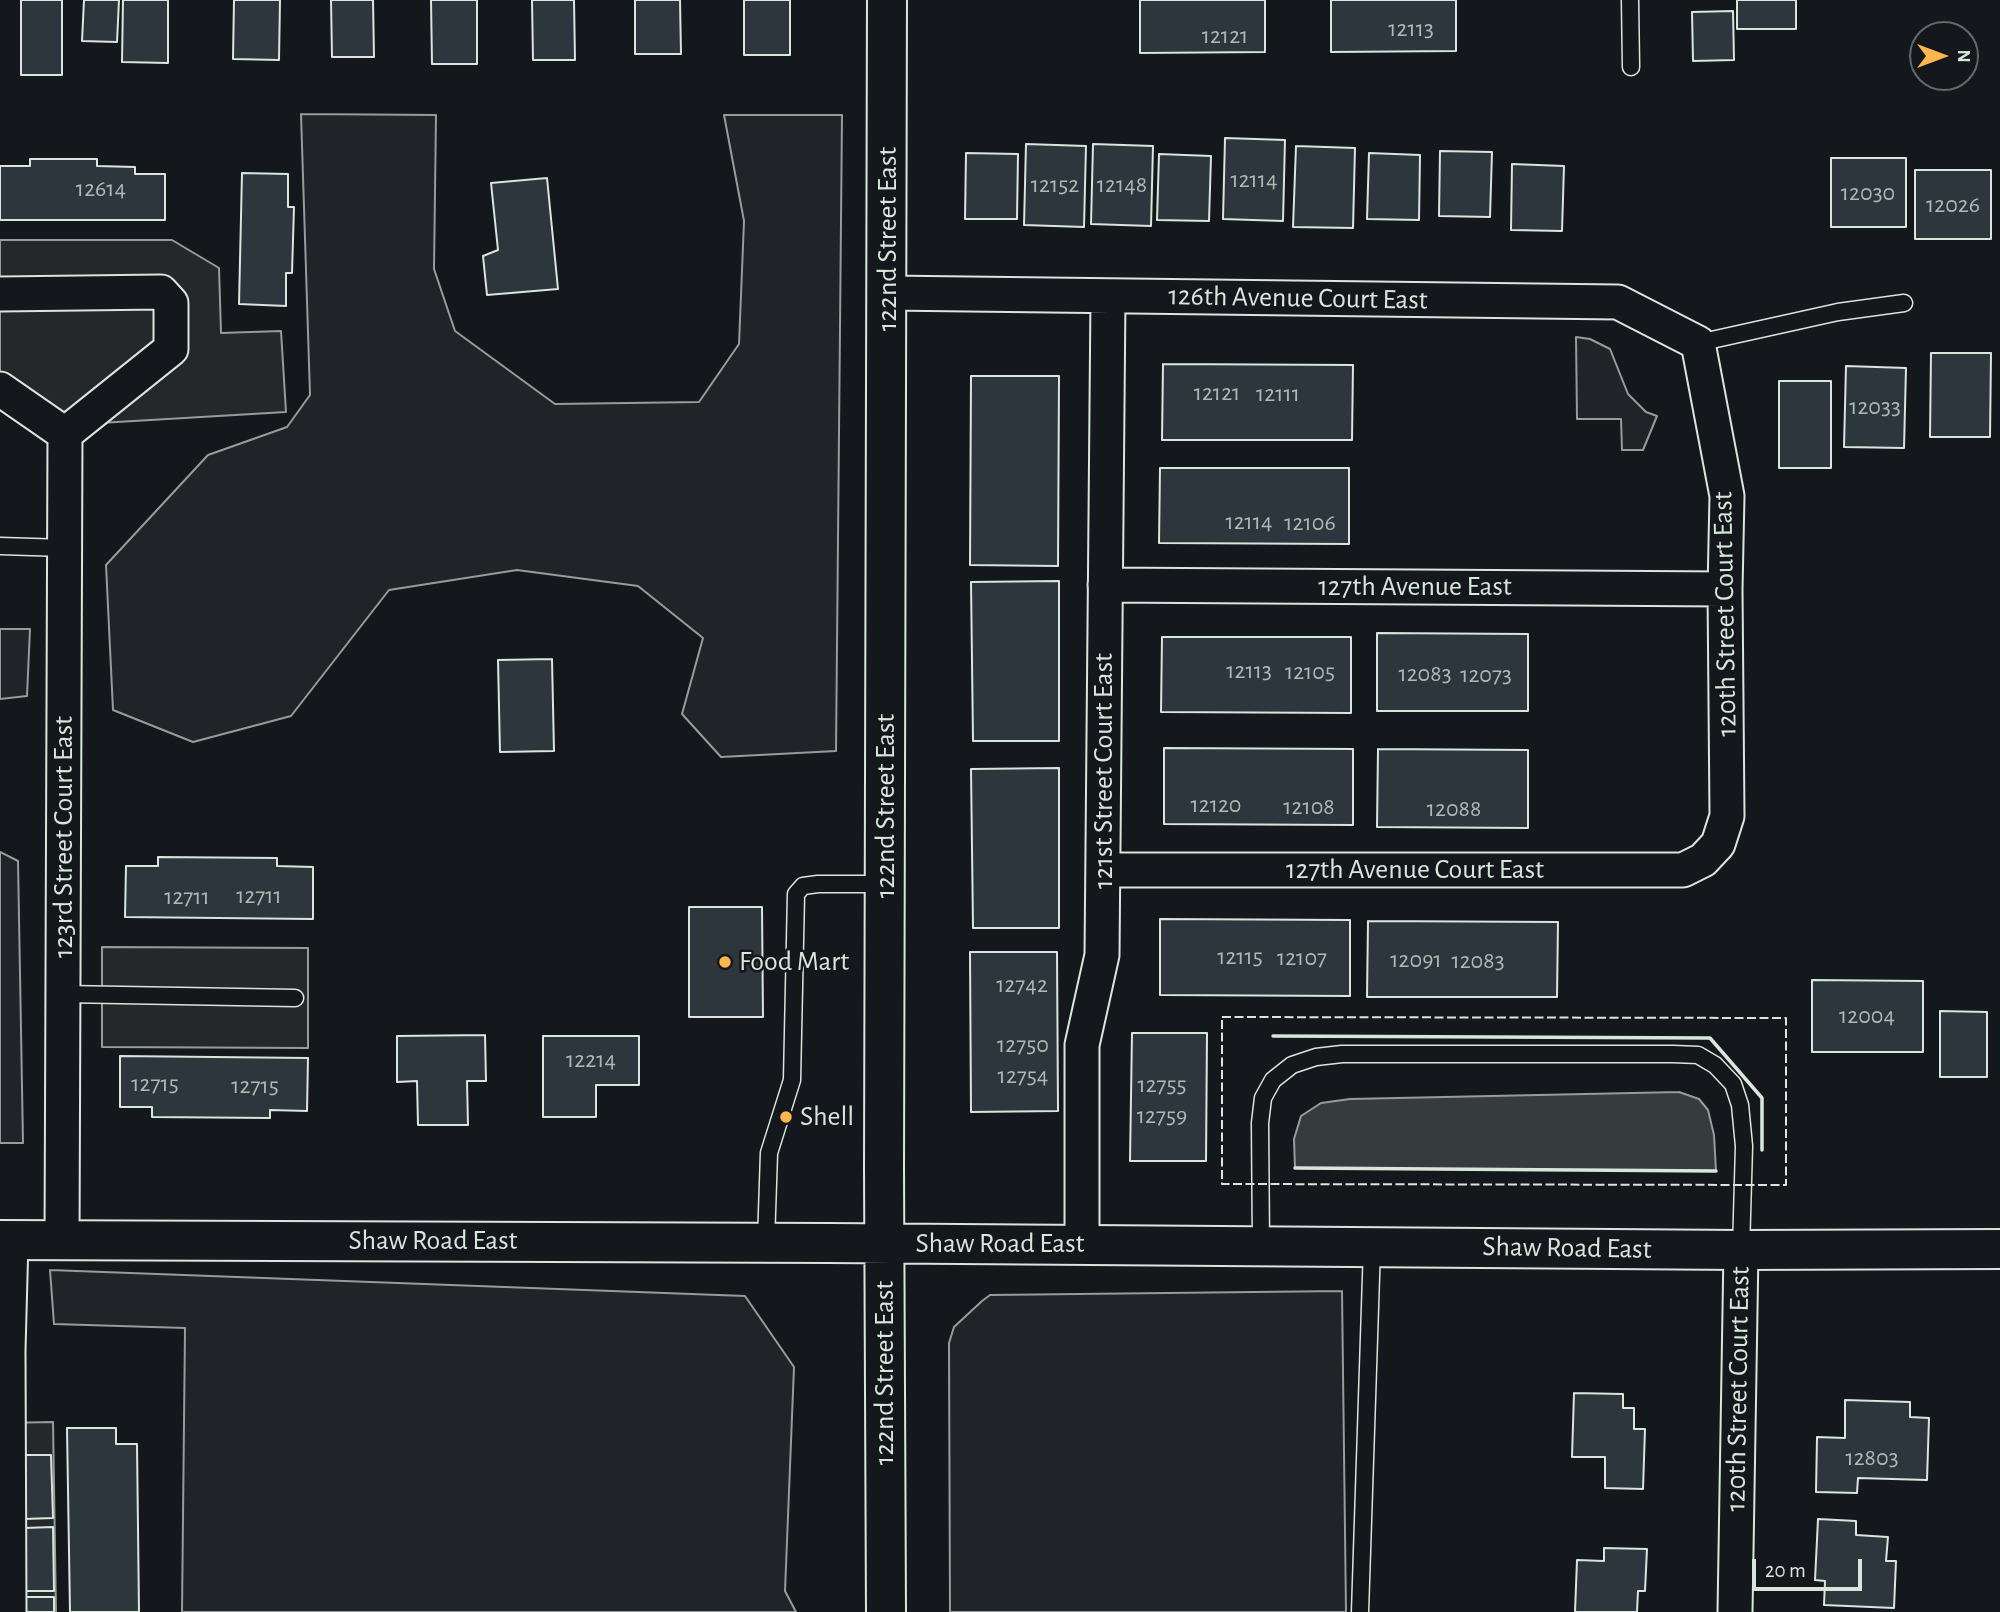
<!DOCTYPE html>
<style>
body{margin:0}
#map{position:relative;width:2000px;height:1612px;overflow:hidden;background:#14181c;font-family:"Alegreya Sans",sans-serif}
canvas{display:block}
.north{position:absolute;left:1909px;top:21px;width:70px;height:70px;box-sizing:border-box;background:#14181c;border:2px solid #626a69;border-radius:50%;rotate:90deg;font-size:19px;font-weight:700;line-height:28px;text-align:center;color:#d8e6dc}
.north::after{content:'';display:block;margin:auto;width:24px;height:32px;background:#ffb74d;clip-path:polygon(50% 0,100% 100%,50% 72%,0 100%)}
.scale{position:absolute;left:1752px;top:1559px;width:110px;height:32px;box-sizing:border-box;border:4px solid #d8e6dc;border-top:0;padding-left:9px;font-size:21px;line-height:24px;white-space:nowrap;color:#d8e6dc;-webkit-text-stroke:5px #14181c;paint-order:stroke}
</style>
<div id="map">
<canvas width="2000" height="1612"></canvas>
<div class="north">N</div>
<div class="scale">20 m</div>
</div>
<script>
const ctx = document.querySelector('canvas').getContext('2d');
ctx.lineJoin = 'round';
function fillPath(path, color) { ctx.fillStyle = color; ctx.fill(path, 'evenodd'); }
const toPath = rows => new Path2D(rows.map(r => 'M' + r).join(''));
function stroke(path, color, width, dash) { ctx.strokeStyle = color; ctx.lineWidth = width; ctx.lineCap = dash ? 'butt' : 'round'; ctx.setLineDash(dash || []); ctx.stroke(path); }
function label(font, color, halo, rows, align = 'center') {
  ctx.font = font + ' "Alegreya Sans",sans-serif'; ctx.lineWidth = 5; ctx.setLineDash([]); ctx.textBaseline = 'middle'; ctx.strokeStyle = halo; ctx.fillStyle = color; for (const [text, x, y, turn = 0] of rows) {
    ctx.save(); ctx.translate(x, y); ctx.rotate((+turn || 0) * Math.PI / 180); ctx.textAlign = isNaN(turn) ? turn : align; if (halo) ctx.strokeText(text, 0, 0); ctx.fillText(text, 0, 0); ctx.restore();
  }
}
const green = toPath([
 [301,114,436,115,434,269,455,331,555,404,699,402,739,344,744,221,724,115,842,115,836,751,721,757,682,714,703,638,638,586,517,570,389,590,291,716,193,742,113,710,106,565,208,455,287,427,310,395,301,114],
 [1576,337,1590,339,1610,349,1628,394,1646,412,1657,416,1643,450,1622,450,1621,419,1577,419,1576,337],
 [0,629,30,629,27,696,0,699,0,629],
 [0,852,18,861,23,1143,0,1143,0,852],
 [50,1270,745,1296,794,1367,785,1591,796,1612,182,1612,185,1328,54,1324,50,1270],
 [1342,1291,1346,1612,950,1612,949,1343,954,1327,982,1301,990,1295,1342,1291]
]);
fillPath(green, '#202428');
stroke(green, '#939e99', 2);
const parking = toPath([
 [0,240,172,240,219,268,221,333,281,331,286,412,32,427,0,405,0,240],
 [102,947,308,948,308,1048,102,1047,102,947],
 [53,1422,56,1612,0,1612,0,1423,53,1422]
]);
fillPath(parking, '#24282b');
stroke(parking, '#939e99', 2);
const water = toPath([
 [1679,1092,1699,1099,1708,1110,1714,1135,1716,1171,1295,1168,1294,1139,1301,1116,1321,1103,1350,1099,1679,1092]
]);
fillPath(water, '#363b3e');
stroke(water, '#939e99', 2);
const building = toPath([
 [21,0,62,0,62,75,21,75,21,0],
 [84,0,119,0,117,42,82,41,84,0],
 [123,0,168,0,168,63,122,62,123,0],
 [234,0,280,0,279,60,233,59,234,0],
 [331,0,373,0,374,57,332,57,331,0],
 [431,0,477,0,477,64,432,64,431,0],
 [532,0,574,0,575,60,533,60,532,0],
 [635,0,680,0,681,54,635,54,635,0],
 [744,0,790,0,790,55,744,55,744,0],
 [1140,0,1265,0,1265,52,1140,53,1140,0],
 [1331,0,1456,0,1456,51,1331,52,1331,0],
 [1737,0,1796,0,1796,29,1737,29,1737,0],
 [1733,11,1734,60,1693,61,1692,12,1733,11],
 [1225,138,1285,140,1283,221,1223,219,1225,138],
 [1026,144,1086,146,1084,227,1024,225,1026,144],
 [1093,144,1153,146,1151,226,1091,224,1093,144],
 [1296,146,1355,148,1353,228,1293,227,1296,146],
 [1440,151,1492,152,1490,217,1439,216,1440,151],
 [966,153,1018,154,1017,219,965,219,966,153],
 [1369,153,1420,155,1419,220,1367,219,1369,153],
 [1159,154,1211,156,1209,221,1157,220,1159,154],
 [1831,158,1906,158,1906,227,1831,227,1831,158],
 [30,159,97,159,97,166,135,167,135,174,165,174,165,220,0,220,0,166,30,166,30,159],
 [1512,164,1564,166,1562,231,1511,230,1512,164],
 [1915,170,1991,170,1991,239,1915,239,1915,170],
 [242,173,288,174,288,207,294,207,292,273,286,273,286,306,239,304,242,173],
 [547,178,558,289,487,295,483,256,498,250,491,183,547,178],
 [1931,353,1991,353,1990,437,1930,437,1931,353],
 [1163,364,1353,365,1352,440,1162,440,1163,364],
 [1846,366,1906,368,1904,448,1844,447,1846,366],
 [971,376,1059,376,1058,566,970,565,971,376],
 [1779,381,1831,381,1831,468,1779,468,1779,381],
 [1160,468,1349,468,1349,544,1159,543,1160,468],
 [1059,581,1059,741,973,741,971,582,1059,581],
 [1377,633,1528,634,1528,711,1377,711,1377,633],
 [1162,637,1351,637,1351,713,1161,712,1162,637],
 [552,659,554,751,500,752,498,660,552,659],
 [1164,748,1353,749,1353,825,1164,824,1164,748],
 [1378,749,1528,750,1528,828,1377,827,1378,749],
 [1059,768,1059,928,973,928,971,769,1059,768],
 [158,857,277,858,277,866,313,867,313,919,125,917,126,866,158,866,158,857],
 [689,907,762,907,763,1017,689,1017,689,907],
 [1160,919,1350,920,1350,996,1160,995,1160,919],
 [1368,921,1558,922,1557,997,1367,997,1368,921],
 [970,952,1057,952,1058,1111,971,1112,970,952],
 [1812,980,1923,981,1923,1052,1812,1052,1812,980],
 [1940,1011,1987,1012,1987,1077,1940,1077,1940,1011],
 [1132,1033,1207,1033,1206,1161,1130,1161,1132,1033],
 [485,1035,486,1081,467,1081,468,1125,418,1125,417,1081,397,1082,397,1036,485,1035],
 [543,1036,639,1036,639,1085,596,1085,596,1117,543,1117,543,1036],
 [120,1056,308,1058,307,1111,270,1110,270,1118,152,1117,152,1107,120,1107,120,1056],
 [1574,1393,1623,1394,1623,1408,1634,1408,1634,1429,1645,1429,1643,1489,1605,1488,1605,1457,1572,1457,1574,1393],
 [1845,1400,1910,1402,1910,1417,1929,1418,1927,1480,1858,1478,1857,1493,1816,1492,1817,1437,1845,1438,1845,1400],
 [67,1428,116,1428,116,1444,137,1444,139,1612,70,1612,67,1428],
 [23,1455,51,1455,53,1518,24,1519,23,1455],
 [1818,1519,1856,1521,1856,1535,1888,1537,1886,1561,1896,1561,1894,1608,1824,1605,1825,1581,1815,1580,1818,1519],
 [53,1527,54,1591,26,1591,24,1528,53,1527],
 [1604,1548,1647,1549,1645,1591,1638,1591,1637,1612,1575,1612,1577,1560,1604,1561,1604,1548],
 [26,1597,54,1597,54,1612,26,1612,26,1597]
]);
fillPath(building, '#2c363c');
stroke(building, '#d8e6dc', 2);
const lane = toPath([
 [1630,0,1631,67],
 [1698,343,1838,312,1904,303],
 [0,546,65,548],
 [63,994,295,998],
 [766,1242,769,1153,792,1080,796,894,803,886,818,884,886,884],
 [1261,1246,1260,1123,1263,1098,1273,1080,1292,1065,1316,1057,1342,1054,1673,1054,1698,1055,1715,1065,1733,1084,1740,1105,1744,1146,1741,1250],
 [1360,1612,1372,1246]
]);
const street = toPath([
 [887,293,1618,302,1698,343,1727,496,1725,589,1727,816,1718,844,1703,860,1683,870,1103,870],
 [0,294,161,292,171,303,171,349,65,434],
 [0,389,65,434],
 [1105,585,1725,589],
 [62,1240,65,434],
 [1082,1244,1082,1045,1102,955,1108,296],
 [9,1612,8,1350,11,1240],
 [1735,1612,1741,1250]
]);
const secondary = toPath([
 [0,1240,829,1243,1741,1250,2000,1249],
 [886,1612,884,1167,887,0]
]);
stroke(lane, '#d8e6dc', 19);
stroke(street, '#d8e6dc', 37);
stroke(secondary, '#d8e6dc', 42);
stroke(lane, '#14181c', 16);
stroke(street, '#14181c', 33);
stroke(secondary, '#14181c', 38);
stroke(toPath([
 [1222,1017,1786,1018,1786,1185,1222,1184,1222,1017]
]), '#d8e6dc', 2, [9, 3.5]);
stroke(toPath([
 [1273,1036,1710,1038,1762,1098,1762,1150],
 [1295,1168,1716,1171]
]), '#d8e6dc', 3.5);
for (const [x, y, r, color] of [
 [725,962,7,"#ffb74d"],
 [786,1117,7,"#ffb74d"]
]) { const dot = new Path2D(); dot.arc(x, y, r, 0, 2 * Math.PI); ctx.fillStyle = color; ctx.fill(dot); stroke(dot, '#14181c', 2.5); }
label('24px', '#adbab4', null, [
 ["12113",1411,29],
 ["12121",1225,36],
 ["12114",1254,180],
 ["12152",1055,185],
 ["12148",1122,185],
 ["12614",101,189],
 ["12030",1868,193],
 ["12026",1953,205],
 ["12121",1217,393],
 ["12111",1278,394],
 ["12033",1875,407],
 ["12114",1249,522],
 ["12106",1310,523],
 ["12113",1249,671],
 ["12105",1310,672],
 ["12083",1425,674],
 ["12073",1486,675],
 ["12120",1216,805],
 ["12108",1309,807],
 ["12088",1454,809],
 ["12711",259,896],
 ["12711",187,897],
 ["12115",1240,957],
 ["12107",1302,958],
 ["12091",1416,960],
 ["12083",1478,961],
 ["12742",1022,985],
 ["12004",1867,1016],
 ["12750",1023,1045],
 ["12214",591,1060],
 ["12754",1023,1076],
 ["12715",155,1084],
 ["12755",1162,1085],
 ["12715",255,1086],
 ["12759",1162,1116],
 ["12803",1872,1458]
]);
label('28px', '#d8e6dc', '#14181c', [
 ["122nd Street East",888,239,-90],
 ["126th Avenue Court East",1298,298,1],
 ["127th Avenue East",1415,587],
 ["120th Street Court East",1725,614,-91],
 ["121st Street Court East",1104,771,-90],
 ["122nd Street East",886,806,-90],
 ["123rd Street Court East",64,837,-90],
 ["127th Avenue Court East",1415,870],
 ["Shaw Road East",433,1241],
 ["Shaw Road East",1000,1244],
 ["Shaw Road East",1567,1248,1],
 ["122nd Street East",885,1373,-90],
 ["120th Street Court East",1738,1389,-89]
]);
label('28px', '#d8e6dc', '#14181c', [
 ["Food Mart",739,962],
 ["Shell",800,1117]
], 'left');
</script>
